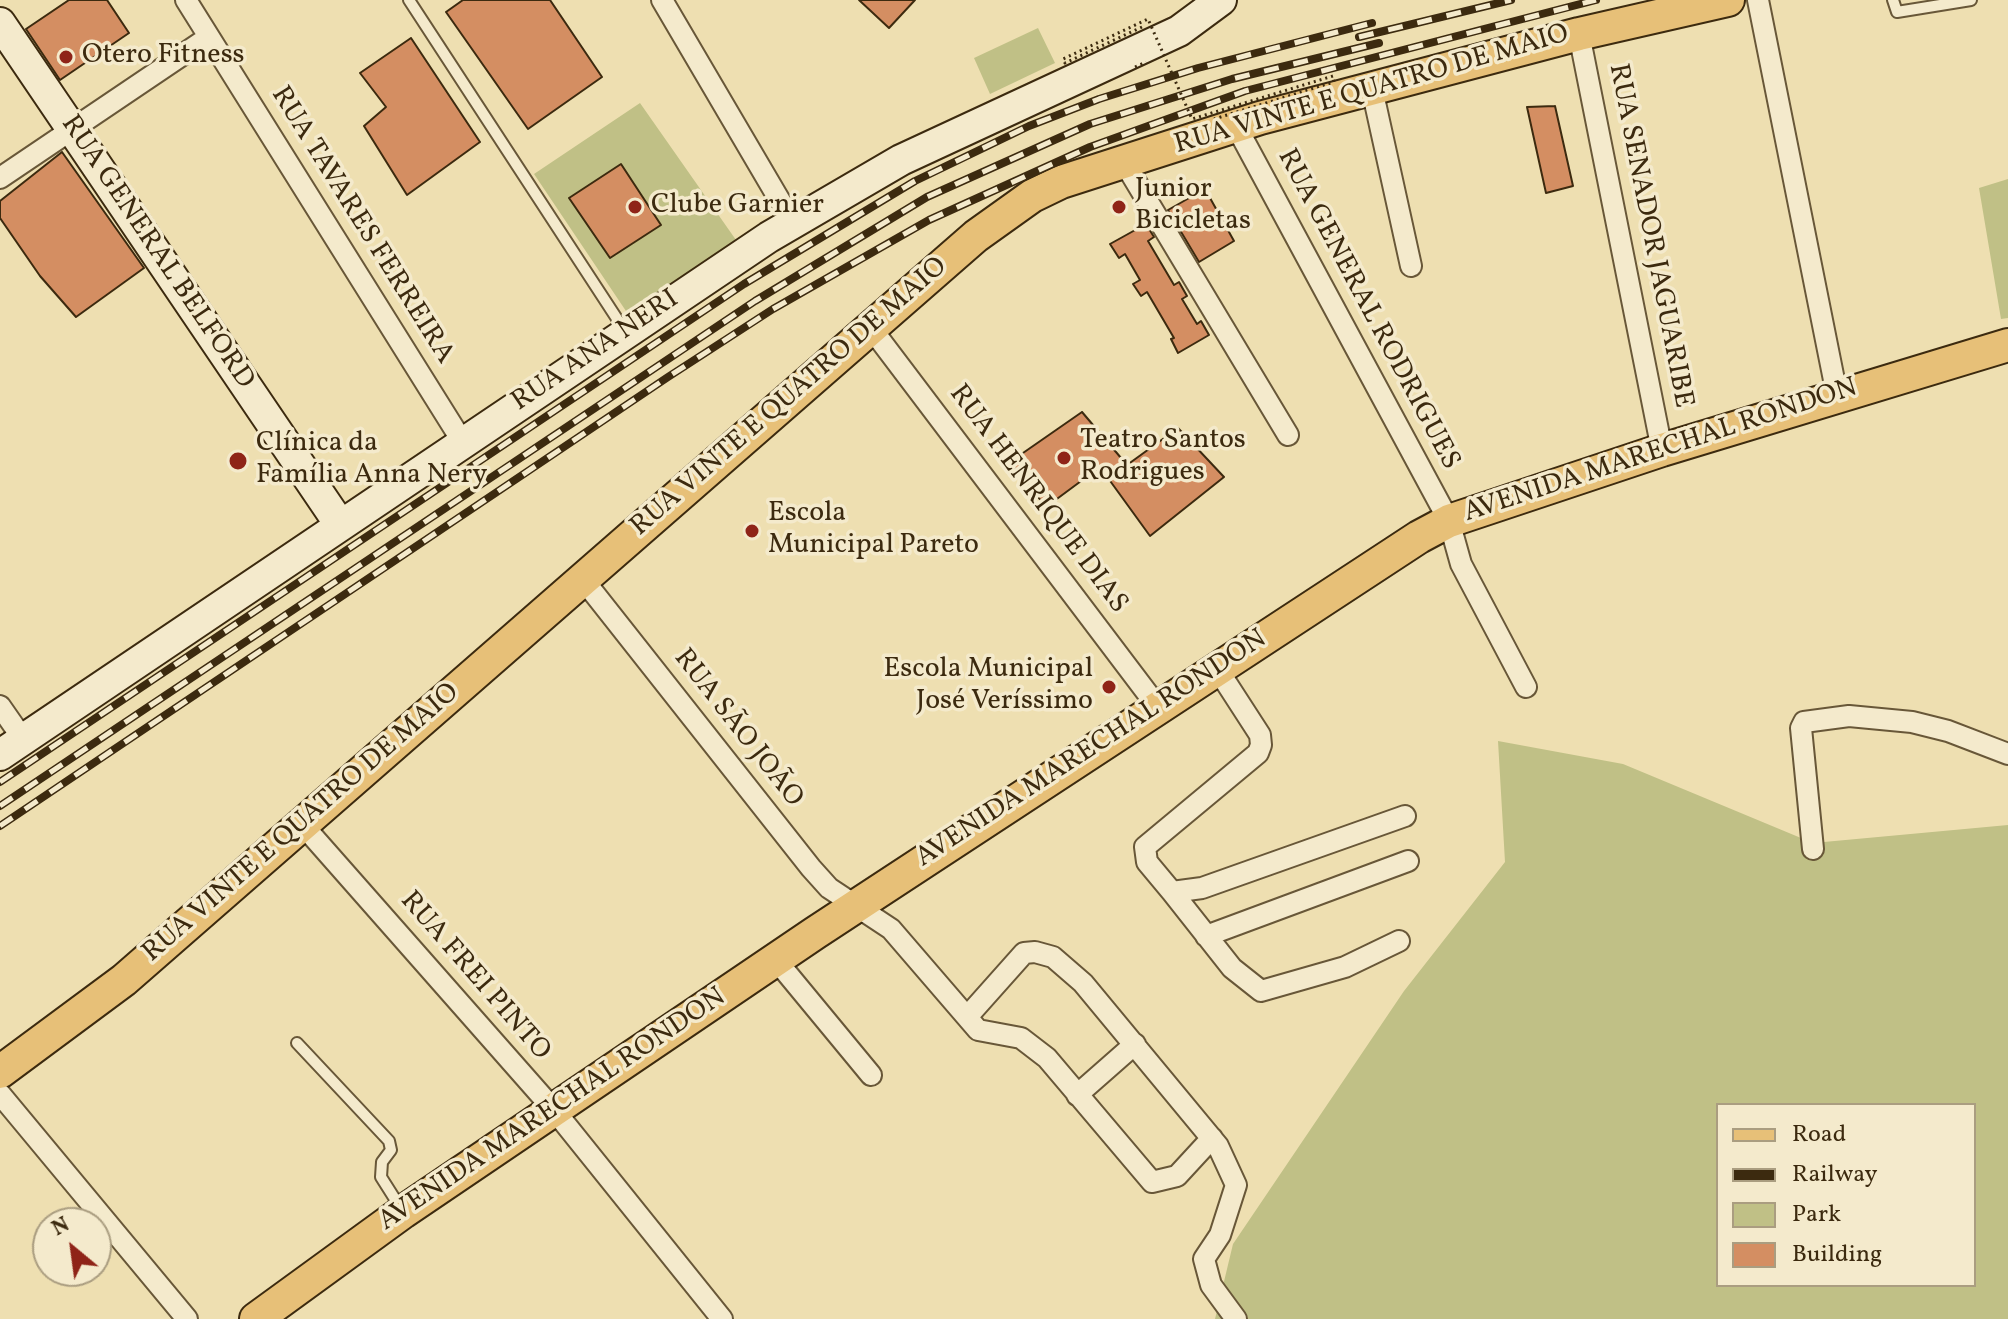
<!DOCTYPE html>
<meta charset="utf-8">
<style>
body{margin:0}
#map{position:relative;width:2008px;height:1319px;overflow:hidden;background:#eedfb1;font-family:Vollkorn,serif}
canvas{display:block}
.legend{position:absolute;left:1716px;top:1103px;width:260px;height:184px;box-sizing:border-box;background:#f4eacc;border:2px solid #aa9d80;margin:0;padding:10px 14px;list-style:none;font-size:24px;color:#3c2a0f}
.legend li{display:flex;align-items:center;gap:16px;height:40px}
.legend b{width:40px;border:2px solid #aa9d80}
.north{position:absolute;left:32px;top:1207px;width:80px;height:80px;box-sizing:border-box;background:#f4eacc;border:2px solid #aa9d80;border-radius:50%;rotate:331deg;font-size:22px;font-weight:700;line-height:32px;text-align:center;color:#3c2a0f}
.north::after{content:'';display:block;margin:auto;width:28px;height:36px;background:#8f2418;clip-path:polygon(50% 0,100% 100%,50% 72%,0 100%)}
</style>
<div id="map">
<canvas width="2008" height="1319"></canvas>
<ul class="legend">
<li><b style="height:10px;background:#e7c078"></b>Road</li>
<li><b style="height:10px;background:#3c2a0f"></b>Railway</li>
<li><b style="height:22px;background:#c0c086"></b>Park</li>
<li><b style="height:22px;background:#d48e62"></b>Building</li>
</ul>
<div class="north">N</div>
</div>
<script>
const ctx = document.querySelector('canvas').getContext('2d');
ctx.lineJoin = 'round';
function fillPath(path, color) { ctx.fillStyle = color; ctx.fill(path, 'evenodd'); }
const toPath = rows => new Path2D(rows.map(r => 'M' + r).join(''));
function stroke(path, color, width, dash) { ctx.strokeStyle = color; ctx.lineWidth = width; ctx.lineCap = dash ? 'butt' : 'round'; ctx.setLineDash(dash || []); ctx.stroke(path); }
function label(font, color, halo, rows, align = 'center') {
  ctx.font = font + ' Vollkorn,serif'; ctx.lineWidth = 7; ctx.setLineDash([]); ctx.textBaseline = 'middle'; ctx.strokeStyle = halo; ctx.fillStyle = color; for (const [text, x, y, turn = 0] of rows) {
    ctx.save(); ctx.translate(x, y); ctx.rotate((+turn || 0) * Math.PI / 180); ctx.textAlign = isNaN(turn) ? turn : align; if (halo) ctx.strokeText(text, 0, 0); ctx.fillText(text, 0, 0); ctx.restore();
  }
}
fillPath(toPath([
 [1038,28,1055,63,990,94,974,58],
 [640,103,736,240,628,314,534,174],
 [2008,179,2008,318,2001,319,1979,188],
 [1498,741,1623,764,1813,843,2008,825,2008,1319,1215,1319,1233,1244,1404,991,1505,862],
 [1718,1105,1974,1105,1974,1285,1718,1285]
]), '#c0c086');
const building = toPath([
 [69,0,107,0,129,33,60,80,26,29,69,0],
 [463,0,550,0,602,77,528,129,446,12,463,0],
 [859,0,915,0,889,28,859,0],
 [411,38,480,142,407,195,364,126,386,107,360,73,411,38],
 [1555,106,1573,186,1546,193,1527,107,1555,106],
 [62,152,144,268,76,317,40,276,0,218,0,201,62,152],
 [621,164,661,225,610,258,569,198,621,164],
 [1205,189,1234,241,1199,262,1168,210,1205,189],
 [1146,224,1154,237,1148,241,1174,285,1179,282,1187,296,1182,299,1197,324,1201,321,1209,335,1178,353,1171,339,1174,338,1147,292,1141,296,1133,284,1140,280,1125,254,1119,258,1110,244,1146,224],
 [1082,412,1127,465,1178,428,1224,477,1150,536,1100,467,1046,507,1010,462,1082,412]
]);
fillPath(building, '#d48e62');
stroke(building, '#3c2a0f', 2);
const lane = toPath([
 [409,0,625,331],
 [1893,0,1897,12,1971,0],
 [297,1043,389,1141,391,1150,382,1162,381,1177,400,1207]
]);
const street = toPath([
 [186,0,462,441],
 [662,0,793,223],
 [1758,0,1837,395],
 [1579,34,1662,450],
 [1372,89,1411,266],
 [1236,126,1449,521,1461,564,1526,687],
 [1124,162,1288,435],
 [0,178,209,37],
 [871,328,1157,706],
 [582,578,811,868,829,888,891,929,978,1030,1021,1038,1047,1058,1152,1182,1177,1176,1212,1138],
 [1216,667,1260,735,1261,745,1258,753,1145,847,1147,862,1172,892,1202,888,1405,816],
 [0,706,23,739],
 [301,823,554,1110,722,1319],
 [1813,849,1801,728,1804,722,1849,716,1912,722,1948,731,2008,754],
 [1172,892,1232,968,1261,991,1345,967,1399,941],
 [1206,936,1408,861],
 [776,960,871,1075],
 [967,1017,1024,953,1035,952,1053,957,1083,983,1218,1146,1236,1185,1220,1235,1204,1259,1211,1285,1236,1319],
 [0,1094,187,1319],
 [1077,1095,1135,1044]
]);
const secondary = toPath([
 [0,23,339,523],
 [0,755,769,237,901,160,1179,31,1221,0]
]);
const primary = toPath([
 [0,1072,124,980,976,236,1032,196,1061,182,1260,118,1579,34,1728,0],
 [256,1319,403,1212,815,933,1419,537,1449,521,1662,450,2008,345]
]);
stroke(lane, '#685738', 14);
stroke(street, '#685738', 24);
stroke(secondary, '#3c2a0f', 34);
stroke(primary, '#3c2a0f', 36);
stroke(lane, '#f4eacc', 10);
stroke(street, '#f4eacc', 20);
stroke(secondary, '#f4eacc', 30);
stroke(primary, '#e7c078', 32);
const rail = toPath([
 [1359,37,1511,0],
 [0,782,744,284,915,181,1029,126,1099,99,1198,68,1372,23],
 [0,806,755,301,927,197,1090,124,1232,79,1379,43],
 [0,826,668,377,773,309,929,220,1090,147,1245,91,1596,0]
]);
stroke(rail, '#3c2a0f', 8);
stroke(rail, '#f4eacc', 5, [15]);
stroke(toPath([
 [1142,27,1065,63,1063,59,1148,19,1192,119,1333,76,1334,82,1214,119],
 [1135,67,1146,62]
]), '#3c2a0f', 3, [2, 4]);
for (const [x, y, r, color] of [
 [66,57,8,"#8f2418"],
 [635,207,8,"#8f2418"],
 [1119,207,8,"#8f2418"],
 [1064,458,8,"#8f2418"],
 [238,461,10,"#8f2418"],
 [752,531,8,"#8f2418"],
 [1109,687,8,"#8f2418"]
]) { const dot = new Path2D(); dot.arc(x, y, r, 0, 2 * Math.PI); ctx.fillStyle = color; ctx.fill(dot); stroke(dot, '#f4eacc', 3); }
label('28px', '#3c2a0f', '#f4eacc', [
 ["Otero Fitness",82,57],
 ["Junior",1135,191],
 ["Bicicletas",1135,223],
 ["Clube Garnier",651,207],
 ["Teatro Santos",1080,442],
 ["Rodrigues",1080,474],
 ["Clínica da",256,445],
 ["Família Anna Nery",256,477],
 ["Escola",768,515],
 ["Municipal Pareto",768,547],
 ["Escola Municipal",1093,671,"right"],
 ["José Veríssimo",1093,703,"right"]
], 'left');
label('28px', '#3c2a0f', '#f4eacc', [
 ["RUA VINTE E QUATRO DE MAIO",1372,91,-16],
 ["RUA TAVARES FERREIRA",361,226,58],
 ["RUA SENADOR JAGUARIBE",1649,236,79],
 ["RUA GENERAL BELFORD",156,253,56],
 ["RUA GENERAL RODRIGUES",1367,310,62],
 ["RUA ANA NERI",596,352,-34],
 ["RUA VINTE E QUATRO DE MAIO",790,398,-41],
 ["AVENIDA MARECHAL RONDON",1661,452,-18],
 ["RUA HENRIQUE DIAS",1037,500,53],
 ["RUA SÃO JOÃO",737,729,52],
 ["AVENIDA MARECHAL RONDON",1092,750,-33],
 ["RUA VINTE E QUATRO DE MAIO",302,824,-41],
 ["RUA FREI PINTO",474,977,49],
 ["AVENIDA MARECHAL RONDON",553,1111,-34]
]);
</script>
